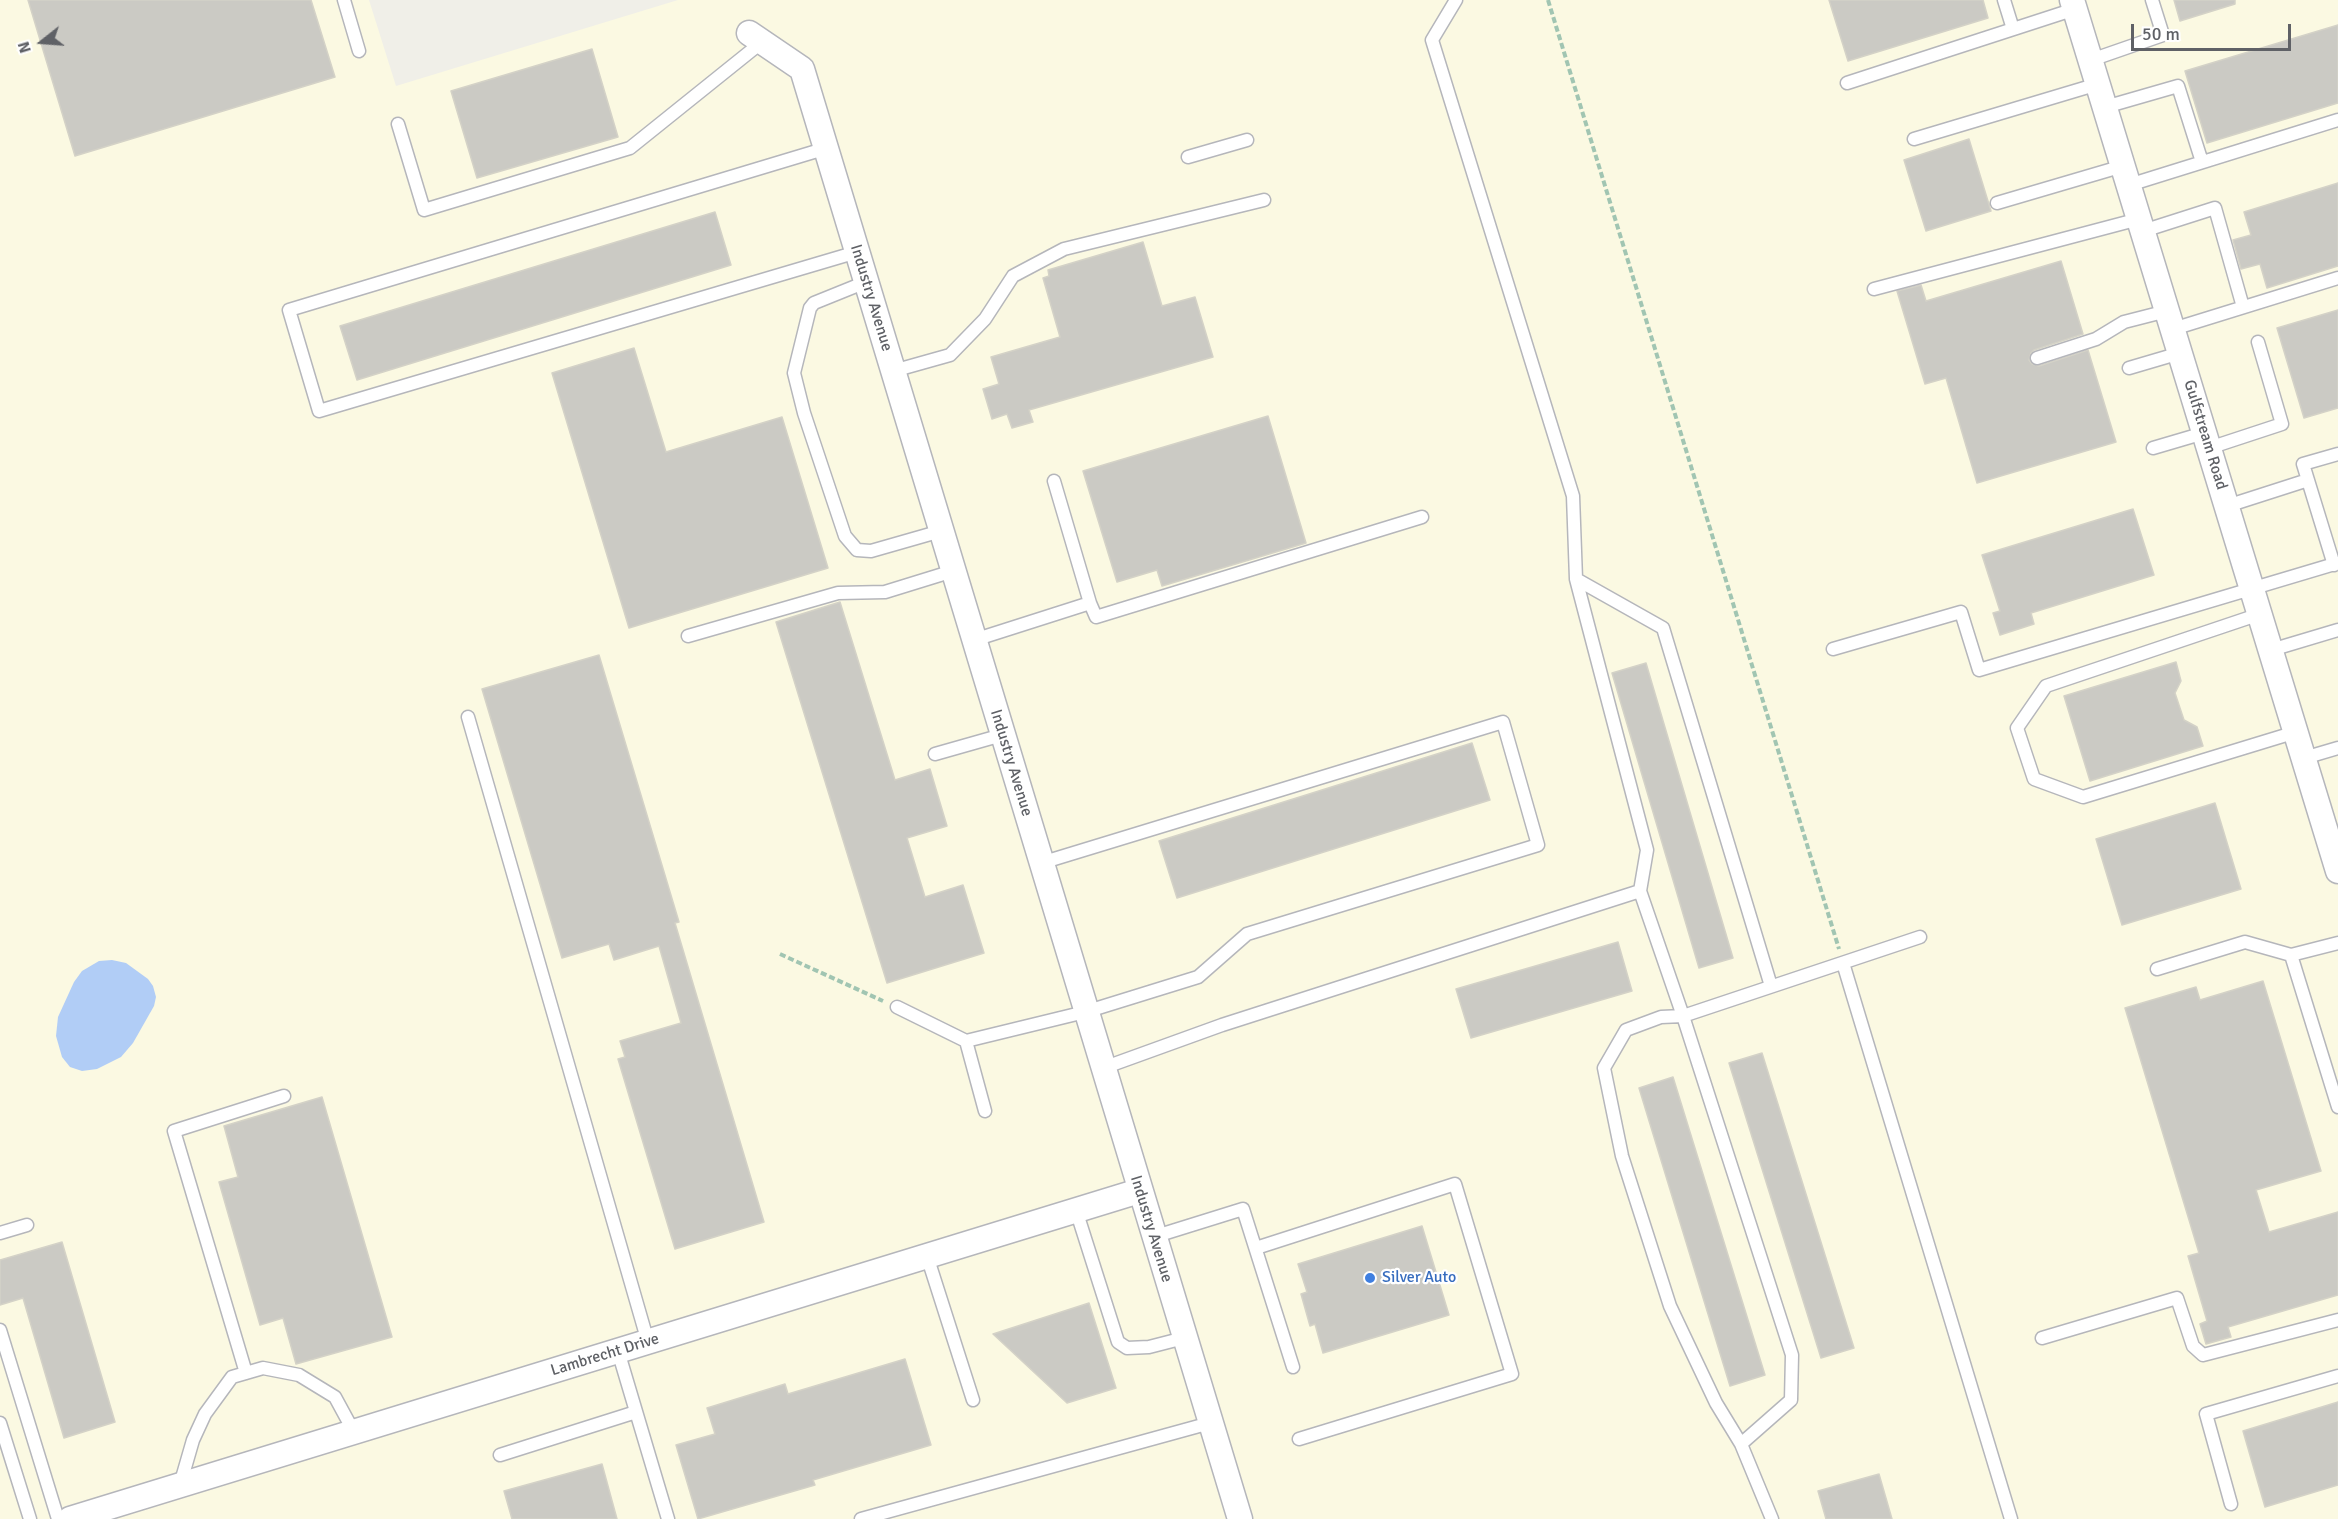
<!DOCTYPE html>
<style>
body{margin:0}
#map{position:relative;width:2338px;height:1519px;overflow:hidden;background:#f0efe8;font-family:Signika,sans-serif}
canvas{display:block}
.north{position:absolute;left:12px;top:12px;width:60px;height:60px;-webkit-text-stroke:4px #fff;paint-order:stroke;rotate:253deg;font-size:16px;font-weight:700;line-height:24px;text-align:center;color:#5f6166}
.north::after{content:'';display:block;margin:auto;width:21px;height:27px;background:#5f6166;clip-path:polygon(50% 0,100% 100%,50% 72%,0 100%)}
.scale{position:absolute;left:2131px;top:24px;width:160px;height:27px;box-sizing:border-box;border:3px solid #5f6166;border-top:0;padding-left:8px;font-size:18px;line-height:21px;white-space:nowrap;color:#5f6166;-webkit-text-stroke:4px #fff;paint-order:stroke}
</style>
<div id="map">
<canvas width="2338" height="1519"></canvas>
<div class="north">N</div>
<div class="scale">50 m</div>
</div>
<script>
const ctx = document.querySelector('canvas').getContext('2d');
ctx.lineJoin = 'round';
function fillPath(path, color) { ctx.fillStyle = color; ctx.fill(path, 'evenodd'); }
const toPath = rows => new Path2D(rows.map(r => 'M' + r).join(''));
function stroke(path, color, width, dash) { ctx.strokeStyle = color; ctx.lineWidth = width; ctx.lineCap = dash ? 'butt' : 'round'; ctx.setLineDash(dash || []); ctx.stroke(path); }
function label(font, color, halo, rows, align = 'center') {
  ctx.font = font + ' Signika,sans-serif'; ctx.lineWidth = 4.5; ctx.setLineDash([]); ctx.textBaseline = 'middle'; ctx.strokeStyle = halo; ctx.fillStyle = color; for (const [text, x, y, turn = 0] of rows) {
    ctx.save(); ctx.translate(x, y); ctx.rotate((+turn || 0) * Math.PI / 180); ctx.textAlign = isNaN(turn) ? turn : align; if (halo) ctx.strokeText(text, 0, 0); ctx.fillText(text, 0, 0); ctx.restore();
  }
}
fillPath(toPath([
 [0,0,369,0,396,86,678,0,2338,0,2338,1519,0,1519]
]), '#fbf9e2');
fillPath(toPath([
 [112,960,126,963,148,979,153,986,156,997,154,1006,133,1043,121,1057,97,1069,82,1071,70,1067,62,1057,56,1036,58,1017,74,982,82,971,99,961]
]), '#b1cdf6');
const building = toPath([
 [28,0,311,0,335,77,75,156,28,0],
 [1829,0,1983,0,1988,18,1848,61,1829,0],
 [2174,0,2235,0,2235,4,2180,21,2174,0],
 [2338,25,2338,103,2207,143,2185,71,2338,25],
 [592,49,618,137,477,178,451,91,592,49],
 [1969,139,1991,211,1926,231,1904,160,1969,139],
 [2338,183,2338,266,2267,288,2260,264,2241,269,2233,240,2251,235,2244,212,2338,183],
 [715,212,731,265,357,380,340,326,715,212],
 [1143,242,1162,306,1195,297,1213,357,1029,410,1033,422,1012,428,1007,414,992,419,983,389,999,384,991,357,1060,337,1043,278,1049,276,1048,270,1143,242],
 [2061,261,2083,334,2034,350,2031,353,2029,360,2032,364,2039,366,2088,350,2116,442,1977,483,1946,378,1925,384,1897,291,1921,285,1926,301,2061,261],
 [2338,310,2338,408,2304,418,2277,328,2338,310],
 [634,348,666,452,782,417,828,568,629,628,552,373,634,348],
 [1268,416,1306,543,1162,586,1157,570,1117,582,1083,471,1268,416],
 [2133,509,2154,575,2031,613,2034,624,2000,635,1993,613,2000,611,1982,555,2133,509],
 [840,602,895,780,930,769,947,826,907,838,925,897,963,885,984,953,887,983,776,622,840,602],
 [599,655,679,922,675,923,764,1222,675,1249,618,1059,625,1057,620,1041,681,1023,659,946,614,960,609,944,562,958,482,689,599,655],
 [2176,662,2181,681,2175,693,2184,720,2197,727,2203,746,2090,781,2064,696,2176,662],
 [1646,663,1733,958,1699,968,1612,673,1646,663],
 [1472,743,1490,800,1177,898,1159,841,1472,743],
 [2215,803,2241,889,2122,925,2096,839,2215,803],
 [1618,942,1632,991,1471,1038,1456,989,1618,942],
 [2263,981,2321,1171,2256,1190,2269,1232,2338,1212,2338,1295,2228,1327,2231,1337,2206,1344,2200,1324,2207,1321,2188,1256,2199,1253,2125,1008,2196,987,2200,1000,2263,981],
 [1762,1053,1854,1348,1821,1358,1729,1063,1762,1053],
 [1673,1077,1765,1375,1730,1386,1639,1088,1673,1077],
 [322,1097,392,1337,296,1364,283,1318,260,1325,219,1182,238,1177,224,1126,322,1097],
 [1422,1226,1449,1315,1323,1353,1315,1324,1310,1326,1301,1294,1307,1292,1298,1264,1422,1226],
 [62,1242,115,1422,64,1438,23,1298,0,1305,0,1260,62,1242],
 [1089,1303,1116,1388,1067,1403,993,1334,1089,1303],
 [905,1359,931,1445,813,1480,815,1485,698,1519,676,1445,715,1434,707,1408,785,1384,788,1394,905,1359],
 [2338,1402,2338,1485,2265,1507,2243,1431,2338,1402],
 [602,1464,617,1519,512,1519,504,1491,602,1464],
 [1879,1474,1892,1519,1826,1519,1818,1491,1879,1474]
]);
fillPath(building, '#cbcac4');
stroke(building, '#d4d2c7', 1.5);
const lane = toPath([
 [344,0,359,51],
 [1456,0,1432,40,1573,496,1576,579,1647,850,1640,891],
 [2004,0,2013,29],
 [2091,60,2163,35,2152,0],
 [1847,83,2075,9],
 [2105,107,2178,86,2202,162],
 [398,124,424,210,630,148,762,42],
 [1914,139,2098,84],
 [827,148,289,310,319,411,857,252],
 [1188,157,1247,140],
 [2129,185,2338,120],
 [1997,203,2123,166],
 [2143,231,2215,208,2243,307],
 [866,282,814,303,810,308,794,373,804,413,845,536,857,550,871,551,941,531],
 [1874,289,2139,219],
 [2173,329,2338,278],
 [2037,358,2096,339,2124,322,2167,311],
 [2129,368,2180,353],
 [893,371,950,355,985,319,1013,276,1064,249,1264,200],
 [2153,448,2204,433],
 [2209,448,2282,424,2258,342],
 [2227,506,2308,480],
 [2334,565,2303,464,2338,454],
 [1576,579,1663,628,1771,986],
 [1090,603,1096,617,1422,517],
 [2260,614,2046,686,2017,728,2034,779,2083,797,2296,732],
 [688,636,838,593,885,592,953,571],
 [974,640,1090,603,1054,481],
 [1833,649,1961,612,1979,670,2338,563],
 [2271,650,2338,630],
 [468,717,648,1342],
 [935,754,1002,735],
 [2304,758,2338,748],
 [2338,943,2291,955,2338,1107],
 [1843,963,2011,1519],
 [2157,969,2245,942,2291,955],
 [897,1007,966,1041,1085,1012,1198,977,1247,934,1538,845,1503,722,1041,863],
 [966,1041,985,1111],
 [1103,1068,1222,1025,1640,891,1683,1016,1920,937],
 [1076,1210,1118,1342,1127,1348,1149,1347,1184,1338],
 [0,1233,27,1225],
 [1153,1237,1243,1209,1293,1367],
 [1256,1248,1455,1184,1512,1374,1299,1439],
 [927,1256,973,1400],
 [0,1330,58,1519],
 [2042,1338,2177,1298,2193,1346,2203,1355,2338,1320],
 [618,1351,668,1519],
 [246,1373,174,1131,284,1096],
 [0,1423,30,1519],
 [1741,1444,1791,1400,1792,1355,1683,1016,1661,1017,1626,1030,1604,1068,1622,1156,1670,1306,1716,1403,1741,1444,1772,1519],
 [500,1455,636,1412],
 [180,1485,193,1440,205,1414,232,1377,263,1368,299,1375,335,1397,354,1432],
 [2231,1504,2206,1414,2338,1376],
 [861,1519,1210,1423]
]);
const street = toPath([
 [2072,0,2338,871],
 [749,33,802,69,1240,1519],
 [70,1519,1139,1191]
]);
stroke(lane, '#b5b6bb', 15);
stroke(street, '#b5b6bb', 27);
stroke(toPath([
 [1548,0,1839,949],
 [780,954,883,1001]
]), '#a1c5b2', 4, [6, 3]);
stroke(lane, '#fff', 12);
stroke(street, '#fff', 24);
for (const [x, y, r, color] of [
 [1370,1278,6,"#3f7fe0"]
]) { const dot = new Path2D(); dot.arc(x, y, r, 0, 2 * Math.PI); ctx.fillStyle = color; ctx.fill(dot); stroke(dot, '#fff', 2); }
label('16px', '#5f6166', '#fff', [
 ["Industry Avenue",871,298,73],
 ["Gulfstream Road",2205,435,73],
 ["Industry Avenue",1011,763,73],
 ["Industry Avenue",1151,1229,73],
 ["Lambrecht Drive",605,1355,-17]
]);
label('16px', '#366cbe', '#fff', [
 ["Silver Auto",1382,1278]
], 'left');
</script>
